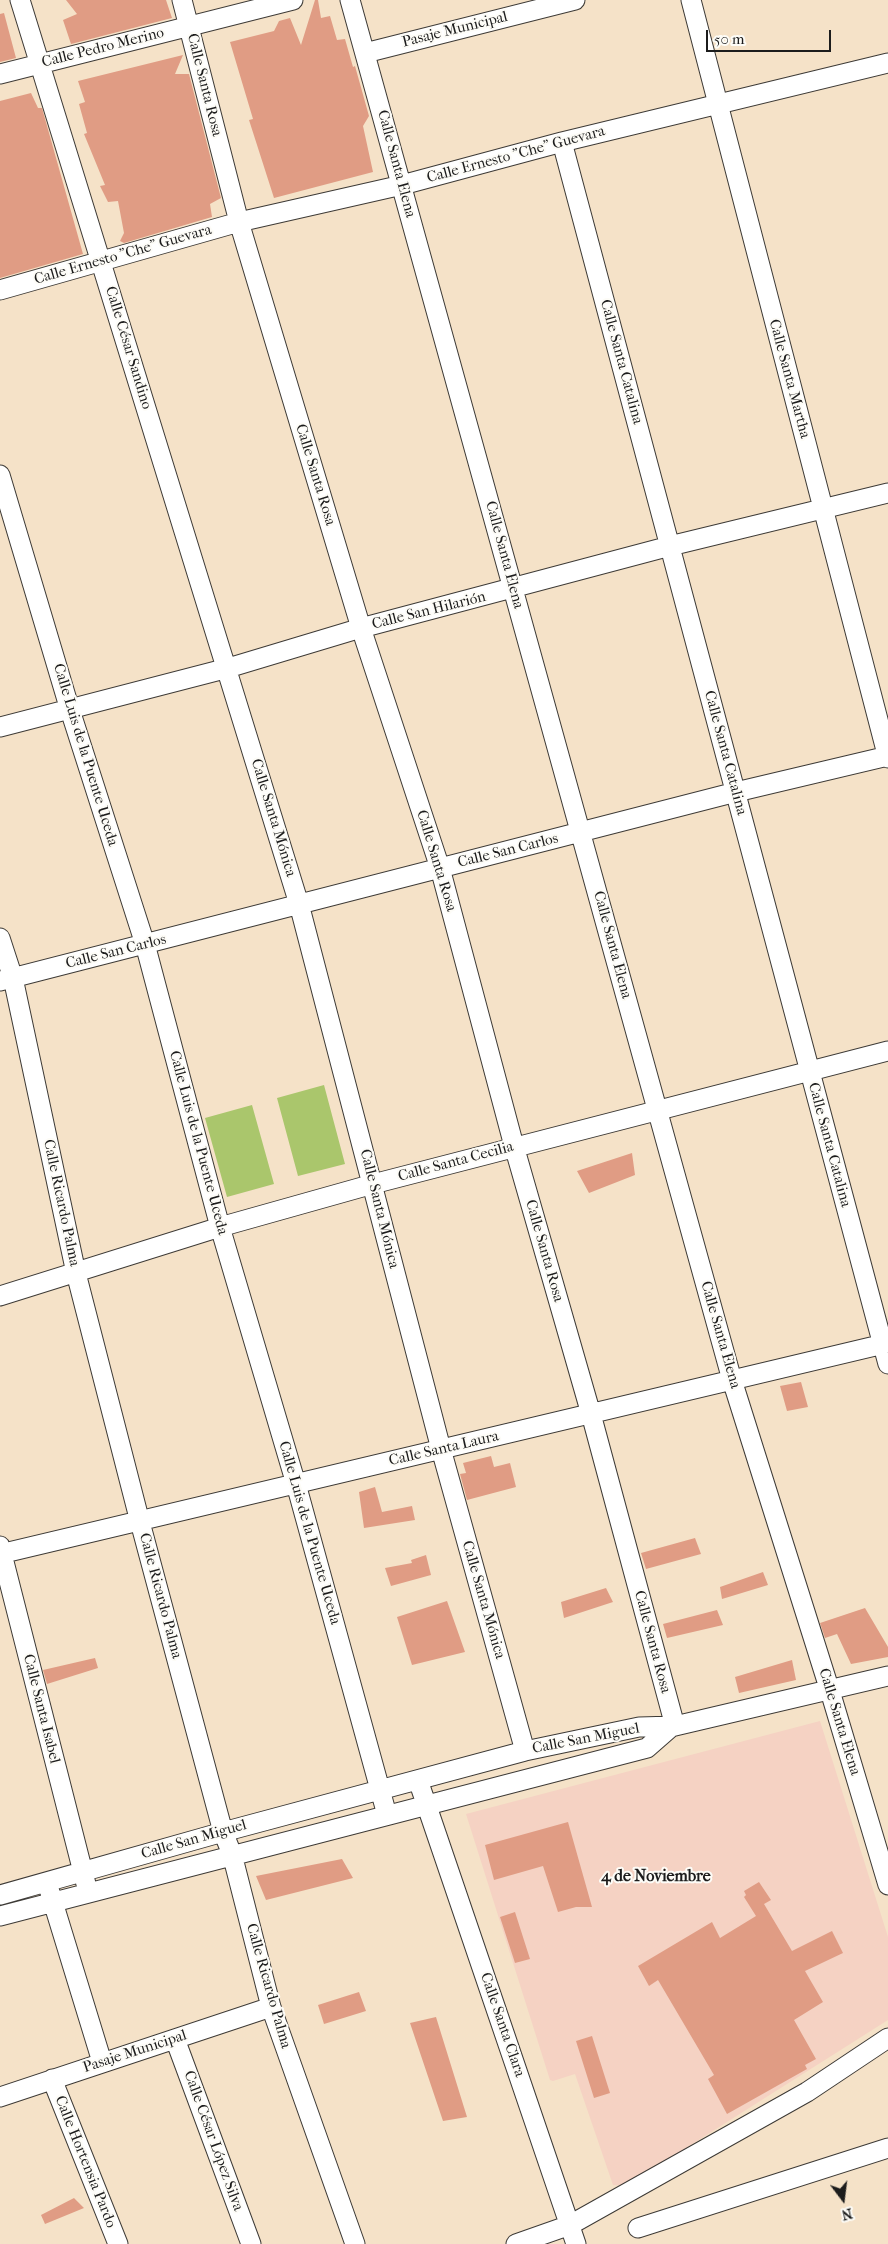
<!DOCTYPE html>
<meta charset="utf-8">
<style>
body{margin:0}
#map{position:relative;width:888px;height:2244px;overflow:hidden;background:#f5e2c8;font-family:"IM FELL French Canon",serif}
canvas{display:block}
.north{position:absolute;left:818px;top:2174px;width:50px;height:50px;-webkit-text-stroke:4px #fdfcf7;paint-order:stroke;rotate:165deg;font-size:14px;font-weight:700;line-height:20px;text-align:center;color:#1c1c1c}
.north::after{content:'';display:block;margin:auto;width:18px;height:22px;background:#1c1c1c;clip-path:polygon(50% 0,100% 100%,50% 72%,0 100%)}
.scale{position:absolute;left:706px;top:30px;width:125px;height:22px;box-sizing:border-box;border:2px solid #1c1c1c;border-top:0;padding-left:6px;font-size:15px;line-height:18px;white-space:nowrap;color:#1c1c1c;-webkit-text-stroke:4px #fdfcf7;paint-order:stroke}
</style>
<div id="map">
<canvas width="888" height="2244"></canvas>
<div class="north">N</div>
<div class="scale">50 m</div>
</div>
<script>
const ctx = document.querySelector('canvas').getContext('2d');
ctx.lineJoin = 'round';
function fillPath(path, color) { ctx.fillStyle = color; ctx.fill(path, 'evenodd'); }
const toPath = rows => new Path2D(rows.map(r => 'M' + r).join(''));
function stroke(path, color, width, dash) { ctx.strokeStyle = color; ctx.lineWidth = width; ctx.lineCap = dash ? 'butt' : 'round'; ctx.setLineDash(dash || []); ctx.stroke(path); }
function label(font, color, halo, rows, align = 'center') {
  ctx.font = font + ' "IM FELL French Canon",serif'; ctx.lineWidth = 4; ctx.setLineDash([]); ctx.textBaseline = 'middle'; ctx.strokeStyle = halo; ctx.fillStyle = color; for (const [text, x, y, turn = 0] of rows) {
    ctx.save(); ctx.translate(x, y); ctx.rotate((+turn || 0) * Math.PI / 180); ctx.textAlign = isNaN(turn) ? turn : align; if (halo) ctx.strokeText(text, 0, 0); ctx.fillText(text, 0, 0); ctx.restore();
  }
}
fillPath(toPath([
 [820,1721,888,1937,888,2020,626,2186,613,2185,575,2074,553,2081,550,2080,466,1814]
]), '#f5d2c3');
fillPath(toPath([
 [324,1085,345,1164,298,1176,277,1098],
 [252,1105,274,1184,227,1197,205,1118]
]), '#aac66c');
fillPath(toPath([
 [66,0,166,0,172,18,71,44,63,20,77,14],
 [315,0,318,0,321,18,330,16,337,40,345,39,353,67,355,66,369,116,363,126,373,172,274,198,249,120,253,119,230,42,274,31,279,21,290,18,301,45],
 [4,13,16,58,0,62,0,14],
 [183,55,175,74,189,74,221,198,210,204,212,217,124,243,120,241,124,233,118,201,108,202,100,186,105,185,84,134,87,133,79,104,85,102,78,81],
 [31,93,38,108,42,108,83,254,0,278,0,101],
 [632,1153,635,1175,589,1193,577,1171],
 [801,1382,808,1407,787,1411,780,1386],
 [491,1456,494,1467,510,1463,516,1487,467,1500,460,1474,466,1473,463,1463],
 [375,1487,382,1512,412,1506,415,1520,364,1528,359,1492],
 [695,1538,701,1554,646,1569,641,1553],
 [426,1555,431,1575,391,1586,385,1568,412,1563,411,1560],
 [763,1572,768,1585,722,1599,720,1587],
 [606,1588,613,1602,564,1618,561,1602],
 [447,1601,465,1652,412,1665,397,1617],
 [865,1608,888,1647,888,1657,851,1664,837,1634,825,1638,820,1623],
 [717,1610,723,1625,667,1638,663,1624],
 [95,1658,98,1668,47,1684,43,1670],
 [792,1660,796,1680,739,1693,735,1677],
 [568,1822,592,1907,576,1907,558,1912,543,1866,494,1880,485,1845],
 [342,1859,353,1878,266,1900,256,1876],
 [759,1882,771,1900,764,1904,792,1951,832,1931,843,1953,805,1971,823,2002,794,2020,816,2059,805,2065,807,2069,727,2114,708,2079,714,2075,658,1980,649,1986,638,1966,712,1922,720,1938,756,1916,744,1897,746,1895,744,1891],
 [515,1912,530,1959,515,1963,500,1917],
 [359,1992,366,2011,324,2024,318,2005],
 [436,2017,467,2117,443,2121,410,2023],
 [592,2036,610,2093,594,2098,576,2041],
 [74,2198,84,2208,45,2224,41,2215]
]), '#e09c84');
const minor = toPath([
 [20,0,299,904,441,1449,525,1751],
 [182,0,239,222,361,628,440,868,514,1146,591,1414,675,1726],
 [350,0,732,1380,830,1691,888,1885],
 [691,0,888,758],
 [365,53,575,0],
 [0,74,293,0],
 [562,142,888,1364],
 [0,290,239,222,402,185,562,142,888,63],
 [0,475,70,710,145,944,220,1227,296,1484,387,1815],
 [0,727,228,668,361,628,670,546,888,493],
 [0,938,13,978,76,1273,140,1522,223,1832,232,1854,271,2007,355,2244],
 [0,981,736,792,888,756],
 [0,1296,220,1227,373,1184,888,1051],
 [0,1546,86,1884],
 [0,1554,888,1343],
 [418,1780,576,2244],
 [49,1889,102,2062],
 [0,1895,223,1832,525,1751,639,1727,675,1726,888,1676],
 [0,1916,647,1748,671,1727],
 [175,2039,251,2244],
 [52,2079,118,2244],
 [0,2097,271,2007],
 [638,2228,888,2148],
 [516,2244,570,2225,807,2092,888,2038]
]);
stroke(minor, '#3d3a36', 21);
stroke(minor, '#fff', 19);
label('15px', '#1c1c1c', '#fdfcf7', [
 ["Pasaje Municipal",455,30,-14],
 ["Calle Pedro Merino",103,48,-14],
 ["Calle Santa Rosa",204,85,76],
 ["Calle Ernesto \"Che\" Guevara",516,155,-15],
 ["Calle Santa Elena",396,164,75],
 ["Calle Ernesto \"Che\" Guevara",123,255,-16],
 ["Calle César Sandino",128,348,73],
 ["Calle Santa Catalina",621,362,75],
 ["Calle Santa Martha",789,379,75],
 ["Calle Santa Rosa",315,475,73],
 ["Calle Santa Elena",504,555,75],
 ["Calle San Hilarión",429,611,-14],
 ["Calle Santa Catalina",725,753,75],
 ["Calle Luis de la Puente Uceda",85,755,73],
 ["Calle Santa Mónica",273,818,73],
 ["Calle San Carlos",508,851,-14],
 ["Calle Santa Rosa",436,861,73],
 ["Calle Santa Elena",612,945,75],
 ["Calle San Carlos",116,952,-14],
 ["Calle Luis de la Puente Uceda",198,1143,75],
 ["Calle Santa Catalina",829,1145,75],
 ["Calle Santa Cecilia",456,1162,-15],
 ["Calle Ricardo Palma",61,1203,78],
 ["Calle Santa Mónica",379,1209,76],
 ["Calle Santa Rosa",544,1251,74],
 ["Calle Santa Elena",720,1335,74],
 ["Calle Santa Laura",444,1449,-13],
 ["Calle Luis de la Puente Uceda",309,1533,74],
 ["Calle Ricardo Palma",160,1596,75],
 ["Calle Santa Mónica",483,1600,74],
 ["Calle Santa Rosa",652,1642,75],
 ["Calle Santa Isabel",41,1709,76],
 ["Calle Santa Elena",839,1722,73],
 ["Calle San Miguel",586,1739,-11],
 ["Calle San Miguel",194,1840,-16],
 ["Calle Ricardo Palma",268,1986,74],
 ["Calle Santa Clara",502,2025,71],
 ["Pasaje Municipal",135,2052,-18],
 ["Calle César López Silva",213,2141,70],
 ["Calle Hortensia Pardo",85,2162,68]
]);
label('bold 16px', '#1c1c1c', '#fdfcf7', [
 ["4 de Noviembre",656,1877]
]);
</script>
